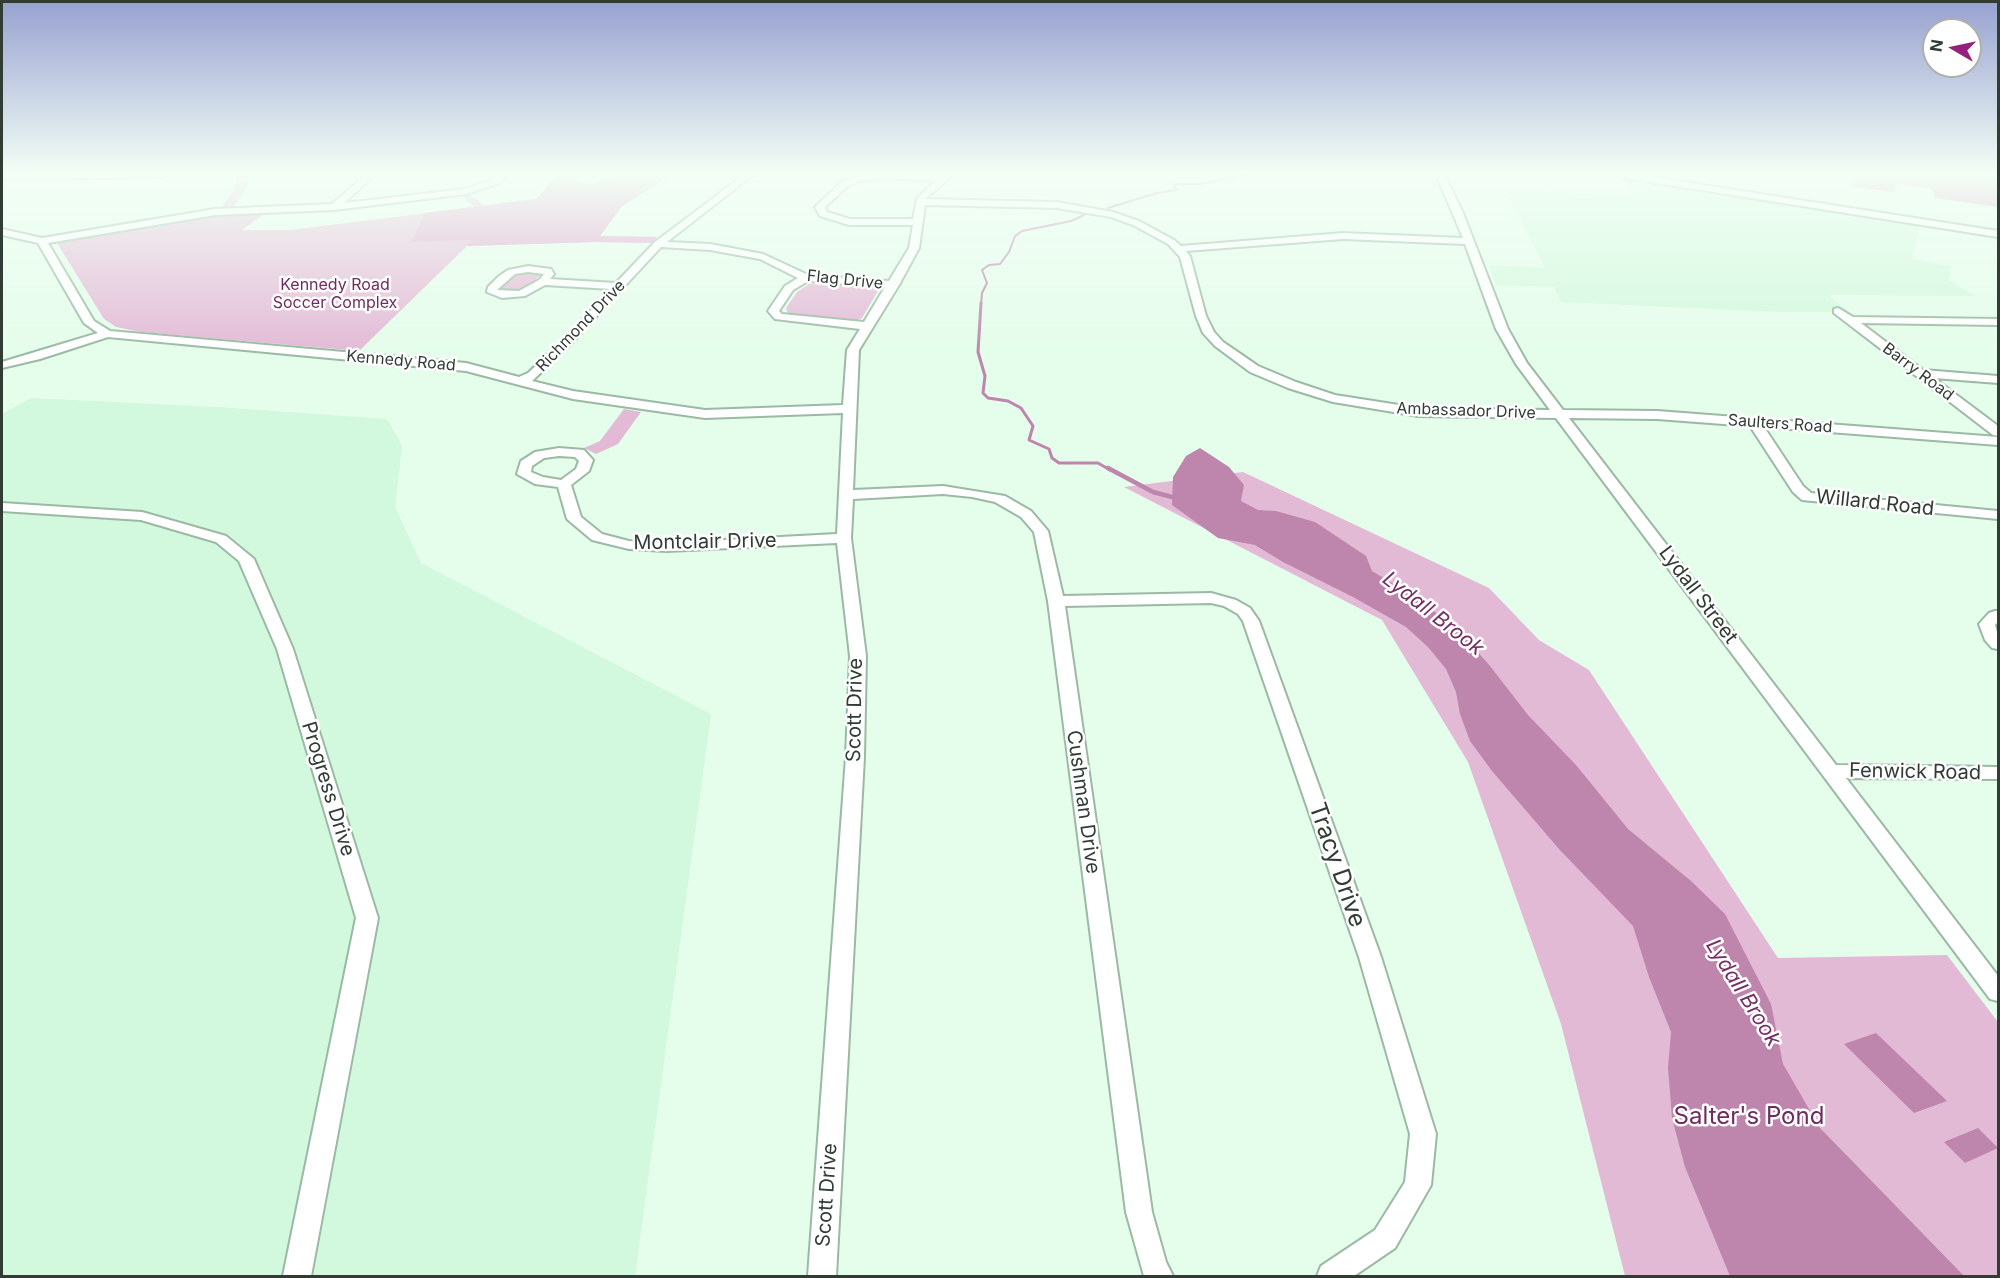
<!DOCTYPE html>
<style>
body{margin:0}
#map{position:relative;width:2000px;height:1278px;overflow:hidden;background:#e5fdeb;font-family:Inter,sans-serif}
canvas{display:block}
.frame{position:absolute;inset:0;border:3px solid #313d34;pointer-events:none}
.north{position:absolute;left:1922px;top:18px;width:60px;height:60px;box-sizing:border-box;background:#fff;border:2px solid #adb1ae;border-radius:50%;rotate:279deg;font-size:16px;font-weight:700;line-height:24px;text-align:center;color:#313d34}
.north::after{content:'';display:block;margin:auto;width:21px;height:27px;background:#95207d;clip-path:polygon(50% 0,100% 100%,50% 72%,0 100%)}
</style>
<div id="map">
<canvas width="2000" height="1278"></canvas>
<div class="frame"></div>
<div class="north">N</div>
</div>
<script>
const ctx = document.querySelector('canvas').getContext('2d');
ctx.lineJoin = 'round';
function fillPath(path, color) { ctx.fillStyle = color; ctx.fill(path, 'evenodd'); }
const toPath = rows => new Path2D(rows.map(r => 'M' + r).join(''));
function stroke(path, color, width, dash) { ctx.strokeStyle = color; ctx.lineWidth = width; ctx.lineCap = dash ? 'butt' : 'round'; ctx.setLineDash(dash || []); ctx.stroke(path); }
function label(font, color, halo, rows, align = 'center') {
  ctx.font = font + ' Inter,sans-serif'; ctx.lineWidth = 5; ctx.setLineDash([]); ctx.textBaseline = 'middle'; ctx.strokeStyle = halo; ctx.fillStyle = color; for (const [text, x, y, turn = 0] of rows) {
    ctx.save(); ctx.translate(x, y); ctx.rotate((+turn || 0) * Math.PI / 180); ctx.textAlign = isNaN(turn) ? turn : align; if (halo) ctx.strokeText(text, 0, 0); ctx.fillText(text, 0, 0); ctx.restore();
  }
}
fillPath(toPath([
 [1618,176,1920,225,1912,259,1951,266,1949,280,1975,296,1828,295,1850,312,1778,312,1561,302,1554,287,1496,285,1489,265,1545,268,1509,198,1513,198,1509,190,1635,196],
 [31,398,217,407,387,419,402,446,395,507,421,563,711,714,635,1276,2,1276,2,414]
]), '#d2f8dd');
fillPath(toPath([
 [237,174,248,174,247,187,233,208,221,209,234,189],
 [468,193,485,206,536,199,621,207,600,236,657,237,652,243,596,242,467,246,359,351,141,332,116,327,104,319,57,243,213,215,264,214,242,230,290,230,475,207,461,195],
 [530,271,541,274,527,288,517,291,504,291,500,288,516,275],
 [809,284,874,288,878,291,862,318,858,320,799,316,788,313,786,308,797,292],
 [624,409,641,412,618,444,596,454,584,448,600,441],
 [1243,472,1489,588,1539,640,1589,670,1778,958,1947,955,1998,1022,1998,1276,1625,1276,1561,1024,1468,762,1382,620,1124,487]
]), '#e3bad6');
fillPath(toPath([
 [558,174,579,174,577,182,586,184,629,174,673,174,621,207,600,236,657,237,652,243,596,242,467,246,473,240,412,242,425,213,536,199],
 [1857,174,1984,174,1998,180,1998,207,1935,198,1932,189,1898,184,1894,192,1853,187]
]), '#dea3cc');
fillPath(toPath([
 [1200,448,1229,467,1244,485,1241,501,1258,510,1276,511,1315,522,1366,556,1372,571,1420,600,1461,633,1490,666,1528,715,1576,765,1628,829,1691,881,1725,914,1771,1004,1783,1064,1820,1128,1964,1276,1730,1276,1685,1167,1672,1118,1668,1068,1671,1032,1649,977,1633,926,1559,849,1492,771,1470,741,1460,714,1456,692,1446,669,1428,647,1406,627,1353,597,1283,562,1255,545,1218,538,1172,505,1173,477,1186,456],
 [1876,1033,1947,1101,1914,1113,1844,1044],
 [1978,1128,1998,1148,1965,1163,1944,1142]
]), '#be85ad');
stroke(toPath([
 [1108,208,1157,193,1177,190,1174,187,1175,184,1201,184,1248,174,1270,174],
 [981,305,982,293,987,283,982,270,989,265,1000,264,1009,252,1015,236,1022,231,1071,221,1084,215]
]), '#be85ad', 2);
stroke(toPath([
 [981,303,978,352,985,376,983,393,988,398,1008,401,1021,408,1033,426,1029,440,1049,449,1052,458,1059,463,1098,463,1110,470]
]), '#be85ad', 3);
stroke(toPath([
 [1108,468,1153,492,1176,498]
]), '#be85ad', 4.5);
const minor = toPath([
 [2,174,169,174,165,177,2,179,2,174],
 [367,174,376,174,344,203,465,189,494,179,499,174,508,174,500,183,466,194,334,210,215,215,48,243,94,321,110,331,466,363,519,377,528,373,563,340,611,289,545,285,525,296,502,298,487,292,488,287,498,277,508,270,528,266,551,269,554,274,550,279,616,283,655,242,745,174,754,174,667,242,710,244,763,254,808,275,889,281,909,248,913,225,849,225,820,216,815,207,842,182,854,177,880,174,942,176,945,174,954,174,925,199,1057,202,1113,212,1139,221,1174,240,1181,246,1343,233,1463,238,1436,174,1444,174,1463,213,1508,329,1527,363,1563,410,1657,411,1998,437,1998,445,1764,427,1803,486,1811,493,1998,511,1998,519,1802,500,1793,492,1750,426,1657,419,1569,418,1836,765,1998,767,1998,779,1846,778,1998,976,1998,1001,1990,999,1556,418,1418,416,1333,402,1288,388,1250,372,1215,346,1203,333,1196,316,1180,257,1168,244,1133,225,1111,217,1057,208,925,205,919,248,899,285,859,350,853,490,943,486,1005,496,1031,511,1048,531,1063,596,1211,593,1236,600,1250,608,1259,621,1381,957,1436,1134,1431,1185,1395,1248,1354,1276,1317,1276,1321,1266,1375,1230,1405,1182,1410,1134,1359,957,1243,621,1238,614,1224,606,1211,603,1065,606,1152,1212,1166,1262,1173,1276,1144,1276,1126,1212,1048,601,1034,532,1021,517,995,502,972,497,943,494,853,499,851,538,866,656,864,757,836,1276,808,1276,846,757,850,656,837,543,667,551,629,549,592,540,567,519,558,487,535,484,517,474,521,461,535,452,559,448,584,450,593,460,589,471,571,485,581,517,602,534,629,541,667,543,837,534,843,413,705,418,573,399,466,371,108,337,40,359,2,368,2,362,98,333,84,323,38,243,2,235,2,229,42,238,215,209,332,204,367,174],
 [892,178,936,181,917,198,913,219,850,219,827,212,825,207,848,186,859,181,892,178],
 [1343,239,1465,244,1496,329,1516,364,1550,410,1418,408,1335,395,1296,382,1258,366,1223,342,1214,332,1206,316,1190,256,1186,251,1343,239],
 [661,247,710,250,760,259,798,278,785,286,768,311,775,319,860,329,847,350,843,405,705,410,573,391,532,381,571,344,661,247],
 [528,272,544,274,539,280,519,291,497,290,515,274,528,272],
 [808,281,885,287,864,322,782,314,779,311,793,290,808,281],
 [559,456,575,457,579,461,576,469,561,480,543,477,531,472,532,466,544,458,559,456],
 [1614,174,1633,174,1998,231,1998,237,1618,177,1614,174],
 [1838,308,1853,317,1998,319,1998,325,1861,323,1923,370,1998,376,1998,383,1934,378,1998,426,1998,436,1993,435,1834,313,1834,309,1838,308],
 [2,503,142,512,226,536,254,559,293,649,378,918,311,1276,283,1276,356,918,277,649,239,561,216,542,141,520,2,511,2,503],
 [1995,611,1998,611,1998,622,1995,625,1998,635,1998,649,1992,648,1985,640,1979,624,1989,613,1995,611]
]);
stroke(minor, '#9bb9a4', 4);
fillPath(minor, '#fff');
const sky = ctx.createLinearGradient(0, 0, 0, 353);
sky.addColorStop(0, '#97a1d0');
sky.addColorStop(0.49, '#f3fef6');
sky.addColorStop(1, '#f3fef600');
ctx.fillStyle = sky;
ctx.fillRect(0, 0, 2000, 353);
label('16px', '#313d34', '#fff', [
 ["Flag Drive",845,280,6],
 ["Richmond Drive",581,326,-46],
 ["Kennedy Road",401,361,5],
 ["Barry Road",1918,372,37],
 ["Ambassador Drive",1466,411,2],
 ["Saulters Road",1780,424,4]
]);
label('16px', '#702b5f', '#fff', [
 ["Kennedy Road",335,285],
 ["Soccer Complex",335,303]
]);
label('20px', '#313d34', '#fff', [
 ["Willard Road",1875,503,6],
 ["Montclair Drive",705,542,-1],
 ["Lydall Street",1698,595,53],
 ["Scott Drive",855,710,-89],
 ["Fenwick Road",1915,772,1],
 ["Progress Drive",328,789,73],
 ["Cushman Drive",1083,802,82],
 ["Scott Drive",827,1195,-86]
]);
label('italic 21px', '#752f64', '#fff', [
 ["Lydall Brook",1433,614,38],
 ["Lydall Brook",1743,993,58]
]);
label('24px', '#313d34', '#fff', [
 ["Tracy Drive",1337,865,71]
]);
label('24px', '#702b5f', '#fff', [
 ["Salter's Pond",1749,1117]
]);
</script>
